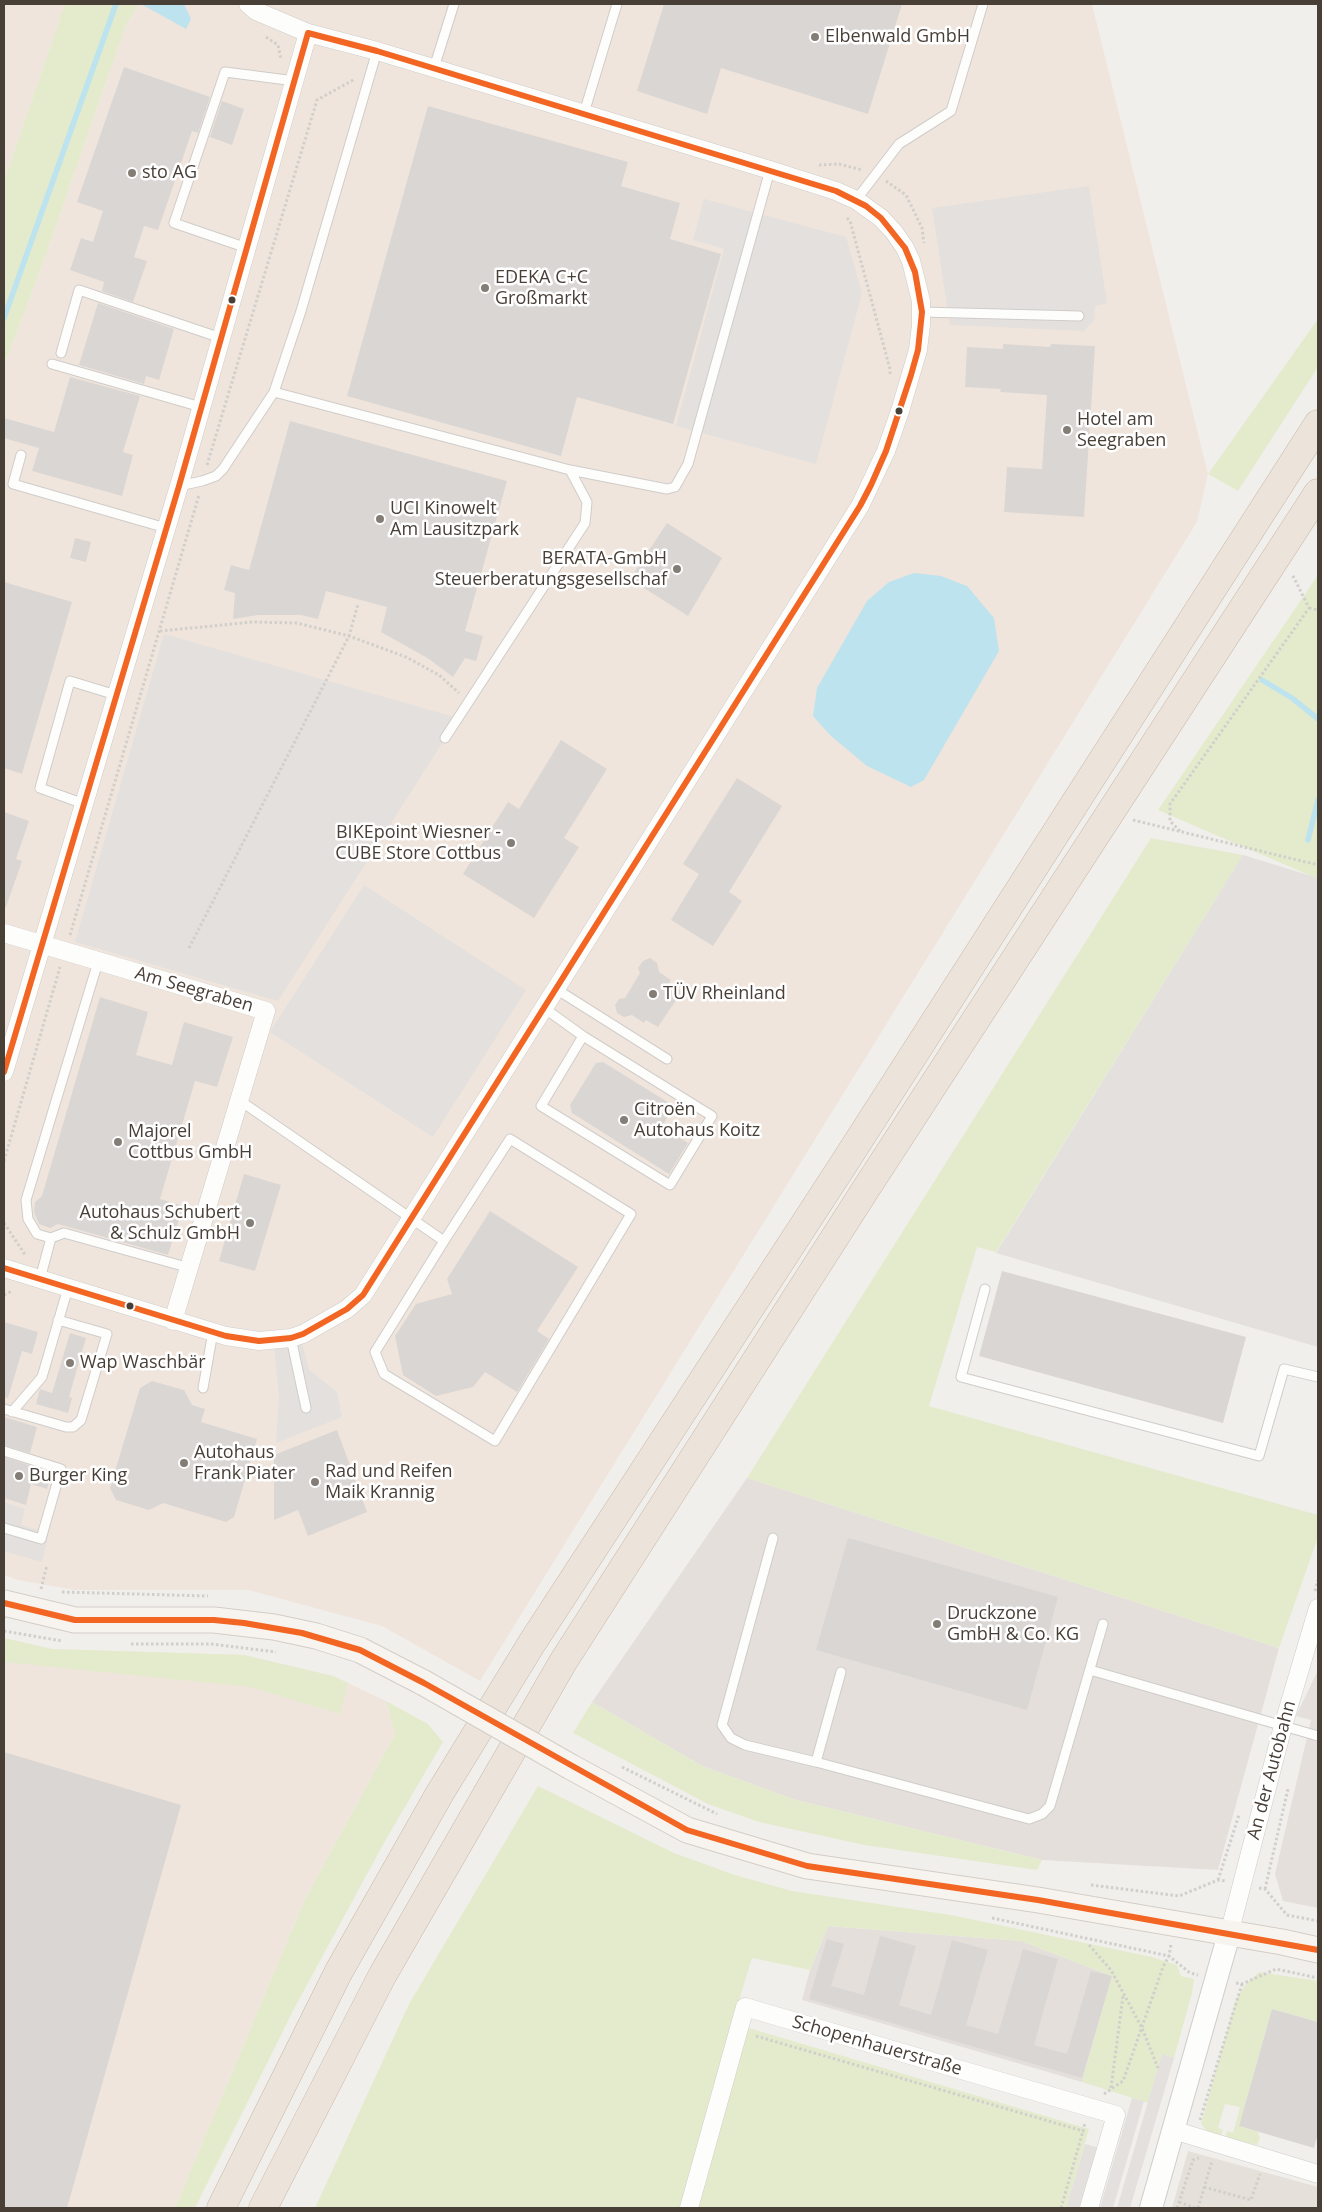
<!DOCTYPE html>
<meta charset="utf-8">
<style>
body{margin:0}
#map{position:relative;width:1322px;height:2212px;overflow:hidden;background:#f1efec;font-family:"Open Sans",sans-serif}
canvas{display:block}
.frame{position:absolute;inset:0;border:5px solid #483f37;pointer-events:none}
</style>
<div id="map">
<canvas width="1322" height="2212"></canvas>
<div class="frame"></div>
</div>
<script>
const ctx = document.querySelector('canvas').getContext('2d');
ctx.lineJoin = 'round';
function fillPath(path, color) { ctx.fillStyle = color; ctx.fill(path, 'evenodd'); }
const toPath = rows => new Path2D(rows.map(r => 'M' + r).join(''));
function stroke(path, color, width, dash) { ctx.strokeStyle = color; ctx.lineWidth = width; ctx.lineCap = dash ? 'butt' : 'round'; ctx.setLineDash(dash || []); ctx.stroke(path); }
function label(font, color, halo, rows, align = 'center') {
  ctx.font = font + ' "Open Sans",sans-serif'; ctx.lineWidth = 5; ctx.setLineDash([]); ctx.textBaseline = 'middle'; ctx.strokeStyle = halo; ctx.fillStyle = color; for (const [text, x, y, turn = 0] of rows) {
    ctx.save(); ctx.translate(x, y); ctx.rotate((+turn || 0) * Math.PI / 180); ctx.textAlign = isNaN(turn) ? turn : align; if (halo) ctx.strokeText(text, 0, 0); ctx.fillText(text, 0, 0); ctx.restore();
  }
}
fillPath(toPath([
 [1188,2151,1318,2187,1318,2208,1172,2208]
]), '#e5e0d9');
fillPath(toPath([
 [4,4,67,4,64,7,4,181],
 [139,4,1092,4,1208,474,1197,522,480,1681,382,1626,248,1590,75,1590,18,1580,4,1575,4,366,43,263,126,25],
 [4,1638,52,1649,244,1655,333,1676,386,1701,395,1734,305,1899,175,2208,4,2208]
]), '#f0e5dc');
fillPath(toPath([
 [747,1478,1279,1648,1218,1870,1042,1860,796,1800,702,1766,592,1702],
 [1318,1670,1318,1908,1283,1901,1275,1874,1311,1720,1296,1716],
 [828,1926,1021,1941,1112,1976,1082,2082,802,2000,810,1970]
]), '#e4dfdb');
fillPath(toPath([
 [67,4,139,4,126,25,43,263,4,366,4,181,64,7],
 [1318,319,1318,367,1238,491,1208,474],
 [1318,575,1318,879,1158,810],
 [1151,838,1243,855,996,1252,977,1247,929,1406,1318,1515,1318,1537,1279,1648,747,1478],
 [4,1638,52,1649,244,1655,333,1676,348,1683,340,1714,250,1687,4,1662],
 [386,1701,428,1724,443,1742,385,1841,295,2007,195,2208,175,2208,305,1899,395,1734],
 [592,1702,702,1766,796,1800,1042,1860,1037,1870,864,1845,759,1822,708,1804,573,1733],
 [538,1786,674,1853,735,1875,792,1891,951,1915,1152,1957,1177,1965,1181,1976,1194,1979,1192,1993,1174,2058,1162,2054,1148,2103,1082,2082,1112,1976,1021,1941,828,1926,810,1970,752,1958,732,2023,1089,2129,1066,2208,315,2208,409,2004],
 [1259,1972,1318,1981,1318,2022,1272,2009,1239,2126,1258,2132,1260,2138,1257,2145,1225,2137,1227,2131,1233,2133,1240,2107,1225,2104,1218,2128,1223,2130,1221,2136,1208,2132,1201,2124,1236,1999,1246,1984]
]), '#e4ebcd');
fillPath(toPath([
 [1089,186,1107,303,1095,306,1094,320,1084,331,950,325,932,208],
 [704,199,846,237,862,293,816,464,676,426,724,249,693,240],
 [164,634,458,718,278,1001,75,942],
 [1243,855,1318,878,1318,1347,996,1253],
 [364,885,526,990,433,1137,270,1032],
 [302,1343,309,1370,337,1392,342,1417,276,1443,279,1396,274,1347],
 [4,1502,25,1509,21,1525,49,1533,42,1562,4,1551],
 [1162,2054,1174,2058,1130,2208,1117,2208],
 [1132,2098,1144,2101,1113,2208,1100,2208],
 [1085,2144,1097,2147,1079,2208,1066,2208]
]), '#e3e0dd');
fillPath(toPath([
 [141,4,184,4,191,19,186,29],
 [914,573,941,576,967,586,994,618,999,651,924,780,911,787,867,766,831,736,813,716,817,688,867,601,889,582]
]), '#bde3ee');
stroke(toPath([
 [4,318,116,4],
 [1262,680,1292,698,1318,719],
 [1308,840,1318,800]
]), '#bde3ee', 5.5);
fillPath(toPath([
 [664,4,902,4,868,114,721,68,707,114,637,91],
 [124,67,210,97,198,133,192,131,158,230,144,226,134,257,147,261,133,302,102,291,104,282,70,270,81,238,93,242,103,211,77,202],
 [222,101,244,109,232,145,210,137],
 [428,106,628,162,621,186,680,203,670,239,721,254,673,424,577,397,561,456,347,396],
 [98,303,174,329,159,380,146,376,144,384,79,365],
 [1003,344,1050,347,1051,344,1095,346,1084,517,1004,512,1007,467,1042,469,1047,395,1000,392,1001,389,965,387,967,347,1003,349],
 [70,377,140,396,123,452,133,455,122,496,32,471,39,448,4,438,4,418,54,432],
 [290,421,507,481,465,631,483,636,476,661,465,658,453,677,429,659,381,632,387,607,326,591,318,619,301,615,258,615,233,619,235,593,224,590,231,565,249,570],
 [667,523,722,558,688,616,630,579],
 [75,538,91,542,86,562,70,558],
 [4,582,72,602,22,774,4,768],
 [561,740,607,769,564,838,579,847,534,918,463,874,508,802,519,809],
 [737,778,782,806,729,892,742,901,713,946,671,920,699,874,683,864],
 [4,812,29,821,16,859,22,861,6,907,4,907],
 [650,958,657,963,659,972,671,980,669,983,682,991,658,1027,646,1020,644,1023,632,1015,624,1017,617,1013,615,1005,619,999,625,998,640,973,638,968,643,961],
 [100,997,148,1012,136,1055,172,1065,184,1022,233,1037,217,1087,195,1081,160,1199,183,1206,168,1255,58,1224,50,1228,39,1224,34,1212,35,1202,42,1196],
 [603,1062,674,1106,662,1126,688,1143,669,1174,572,1113,570,1105,596,1063],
 [244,1174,281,1185,255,1271,219,1261],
 [490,1211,578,1267,537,1331,549,1339,517,1392,485,1372,473,1387,436,1396,403,1375,395,1336,416,1304,452,1294,447,1279],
 [1002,1271,1246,1337,1223,1423,979,1356],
 [4,1322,38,1332,32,1354,22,1351,8,1398,4,1397],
 [70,1333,86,1338,69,1397,72,1398,68,1413,36,1404,40,1389,52,1393],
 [152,1381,184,1390,192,1405,205,1409,201,1422,257,1439,234,1517,226,1522,163,1503,149,1510,116,1500,110,1488,140,1388],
 [4,1417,37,1427,30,1453,4,1445],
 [337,1430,367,1512,308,1536,298,1510,274,1520,274,1455],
 [4,1457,52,1473,47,1489,31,1484,26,1505,4,1498],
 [848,1538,1058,1597,1027,1710,816,1650],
 [4,1752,181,1805,67,2208,4,2208],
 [880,1936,916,1946,899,2005,931,2015,952,1940,988,1950,966,2025,998,2034,1023,1949,1058,1959,1034,2045,1067,2054,1091,1971,1112,1976,1082,2078,809,1999,827,1939,844,1944,831,1986,864,1995],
 [1272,2009,1318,2022,1318,2133,1314,2148,1239,2126]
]), '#dad6d3');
const service = toPath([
 [434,68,454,4],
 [584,113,617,4],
 [856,200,899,144,951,111,983,4],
 [247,248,174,223,225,72,295,81],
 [922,312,1079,316],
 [61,353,79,290,221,338],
 [52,364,201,407],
 [274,392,301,311,377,51],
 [21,455,13,484,166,528],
 [179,486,202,481,216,476,223,469,274,392,570,470,667,489,675,487,688,464,770,170],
 [445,738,585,523,587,502,570,470],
 [84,804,40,788,70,681,116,695],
 [556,989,667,1059],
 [544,1008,583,1036,712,1116,670,1185,541,1106,583,1036],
 [239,1100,444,1241,510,1139,631,1214,495,1441,384,1374,375,1352,444,1241],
 [51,1238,64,1233,190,1268],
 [40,1279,51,1238,37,1234,28,1219,26,1200,98,962],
 [985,1289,961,1377,1259,1456,1284,1369,1318,1377],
 [291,1338,306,1408],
 [203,1388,213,1332],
 [4,1409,66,1427,73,1427,81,1420,107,1334,58,1320],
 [12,1412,42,1377,68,1288],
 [4,1451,61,1469,41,1539,4,1528],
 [773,1538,722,1725,731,1738,745,1745,816,1762,1029,1819,1042,1814,1050,1806,1103,1624],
 [1090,1670,1318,1736],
 [816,1762,841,1672]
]);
const minor = toPath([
 [4,933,266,1011,173,1321],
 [4,1072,179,486,308,33],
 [4,1268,226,1336,259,1341,291,1338,303,1334,347,1309,363,1295,860,506,886,451,900,411,918,350,921,325,921,301,911,261,905,248,894,232,881,218,856,200,836,191,770,170,377,51,308,33,256,11,248,4],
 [1229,1934,1283,1726,1318,1608],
 [1173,2130,1318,2174],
 [689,2208,745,2007,1116,2115,1089,2208]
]);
const tertiary = toPath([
 [1151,2208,1229,1934]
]);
const secondary = toPath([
 [4,1603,75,1620,214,1620,274,1627,316,1636,360,1650,424,1683],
 [571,1767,687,1830,807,1866,1038,1900,1282,1942,1318,1950]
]);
const motorway = toPath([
 [221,2208,339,1971,440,1793,532,1643,843,1165,1318,424],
 [263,2208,382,1976,563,1662,869,1184,1318,493]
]);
stroke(service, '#cfccc9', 11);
stroke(minor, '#cfccc9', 19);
stroke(tertiary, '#cfccc9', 24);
stroke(secondary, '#d3cdc6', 27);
stroke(motorway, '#c8b7a8', 29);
stroke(toPath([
 [266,37,278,45,281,59],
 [819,165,839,164,862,170],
 [886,181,906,195,922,228,924,243],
 [847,218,850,221,890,369,890,376],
 [207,465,317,100,355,79],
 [1309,608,1318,610],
 [160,631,253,622,297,623,349,636,406,657,439,675,459,693],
 [1133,820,1318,865],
 [1180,831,1170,821,1170,804,1309,608,1292,574],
 [70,935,199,495],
 [189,948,349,636,358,604],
 [4,1161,60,967],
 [4,1223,26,1256],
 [4,1295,12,1291],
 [41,1589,47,1565],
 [1315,1591,1318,1580],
 [62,1592,208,1596],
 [4,1631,62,1641],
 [131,1644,211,1644,276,1652],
 [622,1767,717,1814],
 [1218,1880,1239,1815],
 [1091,1885,1179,1896,1218,1880,1226,1881],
 [1259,1888,1265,1889,1287,1915,1318,1921],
 [1265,1889,1288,1789],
 [992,1918,1169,1956,1190,1973,1198,1975],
 [1089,1945,1111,1970,1142,2028,1158,2068],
 [1236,1983,1242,1984,1276,1969,1318,1978],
 [756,2036,1083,2131,1085,2123],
 [1111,2088,1123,1996],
 [1104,2094,1123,2081,1163,1967,1169,1956,1171,1944],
 [1200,2120,1242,1984],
 [1204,2187,1251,2200,1260,2174],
 [1179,2202,1195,2208],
 [1061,2208,1083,2131],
 [1177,2208,1193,2160,1199,2158],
 [1198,2208,1212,2161]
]), '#d1cfcb', 3, [2.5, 2.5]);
stroke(service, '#fdfdfc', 9);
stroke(minor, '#fdfdfc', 18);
stroke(tertiary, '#fdfdfc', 22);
stroke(secondary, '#f7f4ef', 25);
stroke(motorway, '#ece3da', 28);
const secondaryBridge = toPath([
 [424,1683,571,1767]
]);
stroke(secondaryBridge, '#d3cdc6', 27, []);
stroke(secondaryBridge, '#f7f4ef', 25);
stroke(toPath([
 [4,1072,179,486,308,33,377,51,836,191,866,206,881,218,905,248,915,272,922,312,918,350,911,375,886,451,871,485,860,506,363,1295,347,1309,303,1334,291,1338,259,1341,226,1336,4,1268],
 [4,1603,75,1620,214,1620,244,1623,302,1633,360,1650,424,1683,687,1830,807,1866,1038,1900,1318,1950]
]), '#f26522', 6);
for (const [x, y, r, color] of [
 [815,37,5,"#837d76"],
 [132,173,5,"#837d76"],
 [485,288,5,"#837d76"],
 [232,300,4.5,"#483f37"],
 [899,411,4.5,"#483f37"],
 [1067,430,5,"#837d76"],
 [380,519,5,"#837d76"],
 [677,569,5,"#837d76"],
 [511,843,5,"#837d76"],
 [653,994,5,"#837d76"],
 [624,1120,5,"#837d76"],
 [118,1142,5,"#837d76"],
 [250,1223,5,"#837d76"],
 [130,1306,4.5,"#483f37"],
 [70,1363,5,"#837d76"],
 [184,1463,5,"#837d76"],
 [19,1476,5,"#837d76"],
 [315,1482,5,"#837d76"],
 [937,1624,5,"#837d76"]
]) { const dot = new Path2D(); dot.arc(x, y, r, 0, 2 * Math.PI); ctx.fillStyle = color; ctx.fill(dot); stroke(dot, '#fff', 2); }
label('18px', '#483f37', '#fff', [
 ["Elbenwald GmbH",825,37],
 ["sto AG",142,173],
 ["EDEKA C+C",495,278],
 ["Großmarkt",495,299],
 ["Hotel am",1077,420],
 ["Seegraben",1077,441],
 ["UCI Kinowelt",390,509],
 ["Am Lausitzpark",390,530],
 ["BERATA-GmbH",667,559,"right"],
 ["Steuerberatungsgesellschaf",667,580,"right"],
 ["BIKEpoint Wiesner -",501,833,"right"],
 ["CUBE Store Cottbus",501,854,"right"],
 ["TÜV Rheinland",663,994],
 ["Citroën",634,1110],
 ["Autohaus Koitz",634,1131],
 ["Majorel",128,1132],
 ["Cottbus GmbH",128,1153],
 ["Autohaus Schubert",240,1213,"right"],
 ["& Schulz GmbH",240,1234,"right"],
 ["Wap Waschbär",80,1363],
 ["Autohaus",194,1453],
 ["Frank Piater",194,1474],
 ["Rad und Reifen",325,1472],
 ["Maik Krannig",325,1493],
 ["Burger King",29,1476],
 ["Druckzone",947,1614],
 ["GmbH & Co. KG",947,1635]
], 'left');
label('18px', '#483f37', '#fff', [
 ["Am Seegraben",194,990,16],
 ["An der Autobahn",1272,1770,-75],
 ["Schopenhauerstraße",877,2046,16]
]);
</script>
